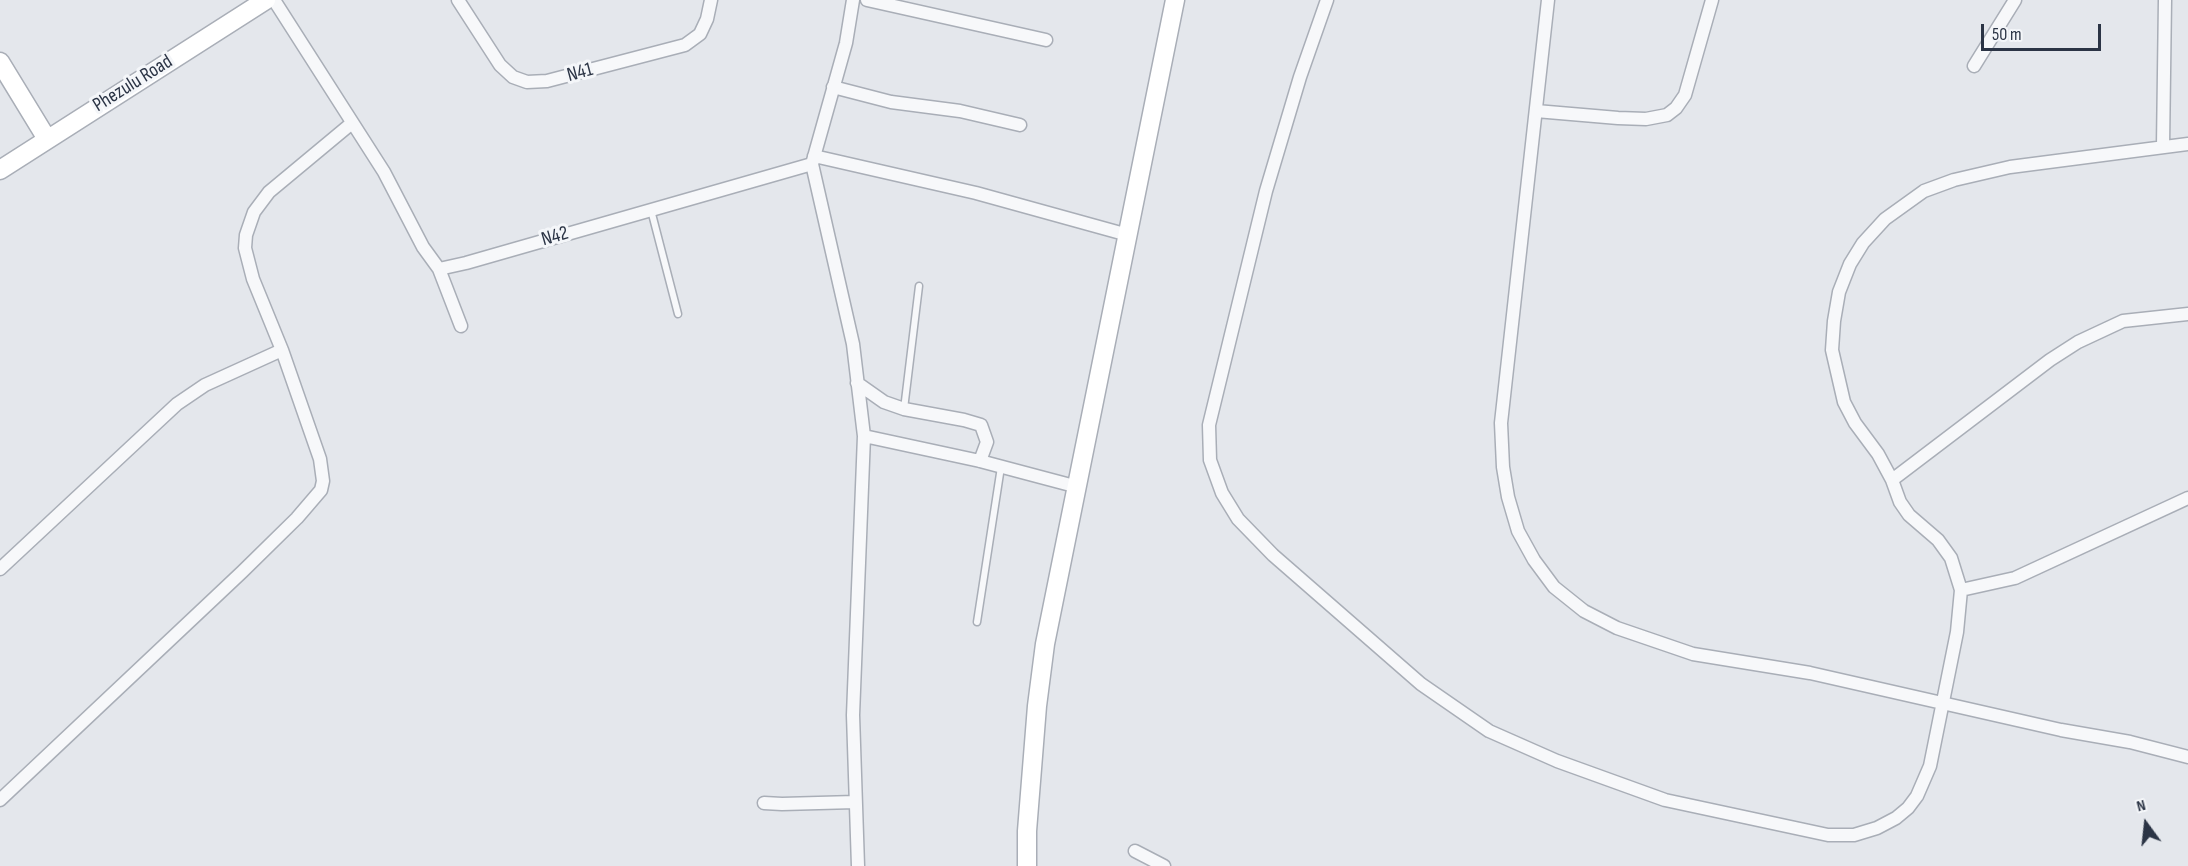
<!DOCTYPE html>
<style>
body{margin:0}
#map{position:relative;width:2188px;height:866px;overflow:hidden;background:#e4e7ec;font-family:"Sofia Sans Condensed",sans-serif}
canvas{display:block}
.north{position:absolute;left:2116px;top:794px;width:60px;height:60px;-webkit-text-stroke:4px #f4f6f9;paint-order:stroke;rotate:345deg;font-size:16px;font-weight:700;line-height:24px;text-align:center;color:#2b3445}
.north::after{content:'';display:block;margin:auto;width:21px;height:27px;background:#2b3445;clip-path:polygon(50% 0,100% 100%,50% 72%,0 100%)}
.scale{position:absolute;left:1981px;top:24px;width:120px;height:27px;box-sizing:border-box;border:3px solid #2b3445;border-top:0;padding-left:8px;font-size:18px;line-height:21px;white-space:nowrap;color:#2b3445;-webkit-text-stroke:4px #f4f6f9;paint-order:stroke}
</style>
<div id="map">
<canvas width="2188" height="866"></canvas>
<div class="north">N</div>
<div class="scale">50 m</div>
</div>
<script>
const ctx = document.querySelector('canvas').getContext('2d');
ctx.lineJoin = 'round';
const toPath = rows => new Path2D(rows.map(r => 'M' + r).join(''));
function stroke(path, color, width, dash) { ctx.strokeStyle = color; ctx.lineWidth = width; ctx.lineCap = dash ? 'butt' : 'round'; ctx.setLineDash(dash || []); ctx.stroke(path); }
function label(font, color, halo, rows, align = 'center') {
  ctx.font = font + ' "Sofia Sans Condensed",sans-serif'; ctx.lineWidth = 6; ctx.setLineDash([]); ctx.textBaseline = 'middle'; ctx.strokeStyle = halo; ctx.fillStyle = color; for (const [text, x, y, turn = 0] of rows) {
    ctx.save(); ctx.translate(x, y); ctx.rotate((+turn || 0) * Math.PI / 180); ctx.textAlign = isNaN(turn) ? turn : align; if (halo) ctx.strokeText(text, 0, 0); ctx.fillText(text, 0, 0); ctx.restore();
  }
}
const lane = toPath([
 [651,210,678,314],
 [904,409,919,286],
 [977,622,1001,467]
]);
const street = toPath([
 [274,0,384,172,423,247,439,269,466,263,812,164,846,43,853,0],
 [458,0,500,65,513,77,527,82,547,81,685,45,700,34,707,19,711,0],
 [867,0,1046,40],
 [1327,0,1300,77,1266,191,1209,425,1210,460,1222,493,1238,519,1273,555,1421,684,1489,731,1557,761,1665,800,1828,835,1854,835,1877,828,1896,818,1908,808,1917,796,1930,766,1957,632,1961,590,1951,558,1938,540,1909,515,1900,502,1892,480,1878,454,1855,423,1844,402,1832,350,1834,321,1839,292,1850,264,1863,243,1885,219,1924,191,1954,180,2010,167,2188,144],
 [1548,0,1501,423,1503,467,1508,497,1518,531,1534,560,1554,587,1584,611,1617,628,1693,654,1810,673,2061,730,2130,742,2188,757],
 [1974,66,2015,0],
 [833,87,891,102,960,111,1020,125],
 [1536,111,1618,118,1646,119,1667,115,1676,108,1685,95,1712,0],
 [2163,146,2165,0],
 [814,156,976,193,1128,235],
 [812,164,853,344,864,436,853,715,858,866],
 [439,269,461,326],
 [857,383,884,402,904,409,964,420,981,425,987,442,980,461],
 [864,436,980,461,1078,487],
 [1892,480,2050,360,2078,342,2123,321,2188,314],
 [0,569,177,404,205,385,282,350],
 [1961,590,2015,578,2188,498],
 [0,800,242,572,297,518,321,490,323,481,320,459,282,350,253,279,245,248,246,235,254,212,269,192,352,123],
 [764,803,782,804,855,802],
 [1135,851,1164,866]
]);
const secondary = toPath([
 [0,62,47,139],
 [0,170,266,0],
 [1027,866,1027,831,1037,706,1045,644,1175,0]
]);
stroke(lane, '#a9aeb7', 9);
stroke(street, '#a9aeb7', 15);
stroke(secondary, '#a9aeb7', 21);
stroke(lane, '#f7f8fa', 6);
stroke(street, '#f7f8fa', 12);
stroke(secondary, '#fff', 18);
label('20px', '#2b3445', '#f4f6f9', [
 ["N41",580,73,-15],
 ["Phezulu Road",133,84,-32],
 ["N42",555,237,-16]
]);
</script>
